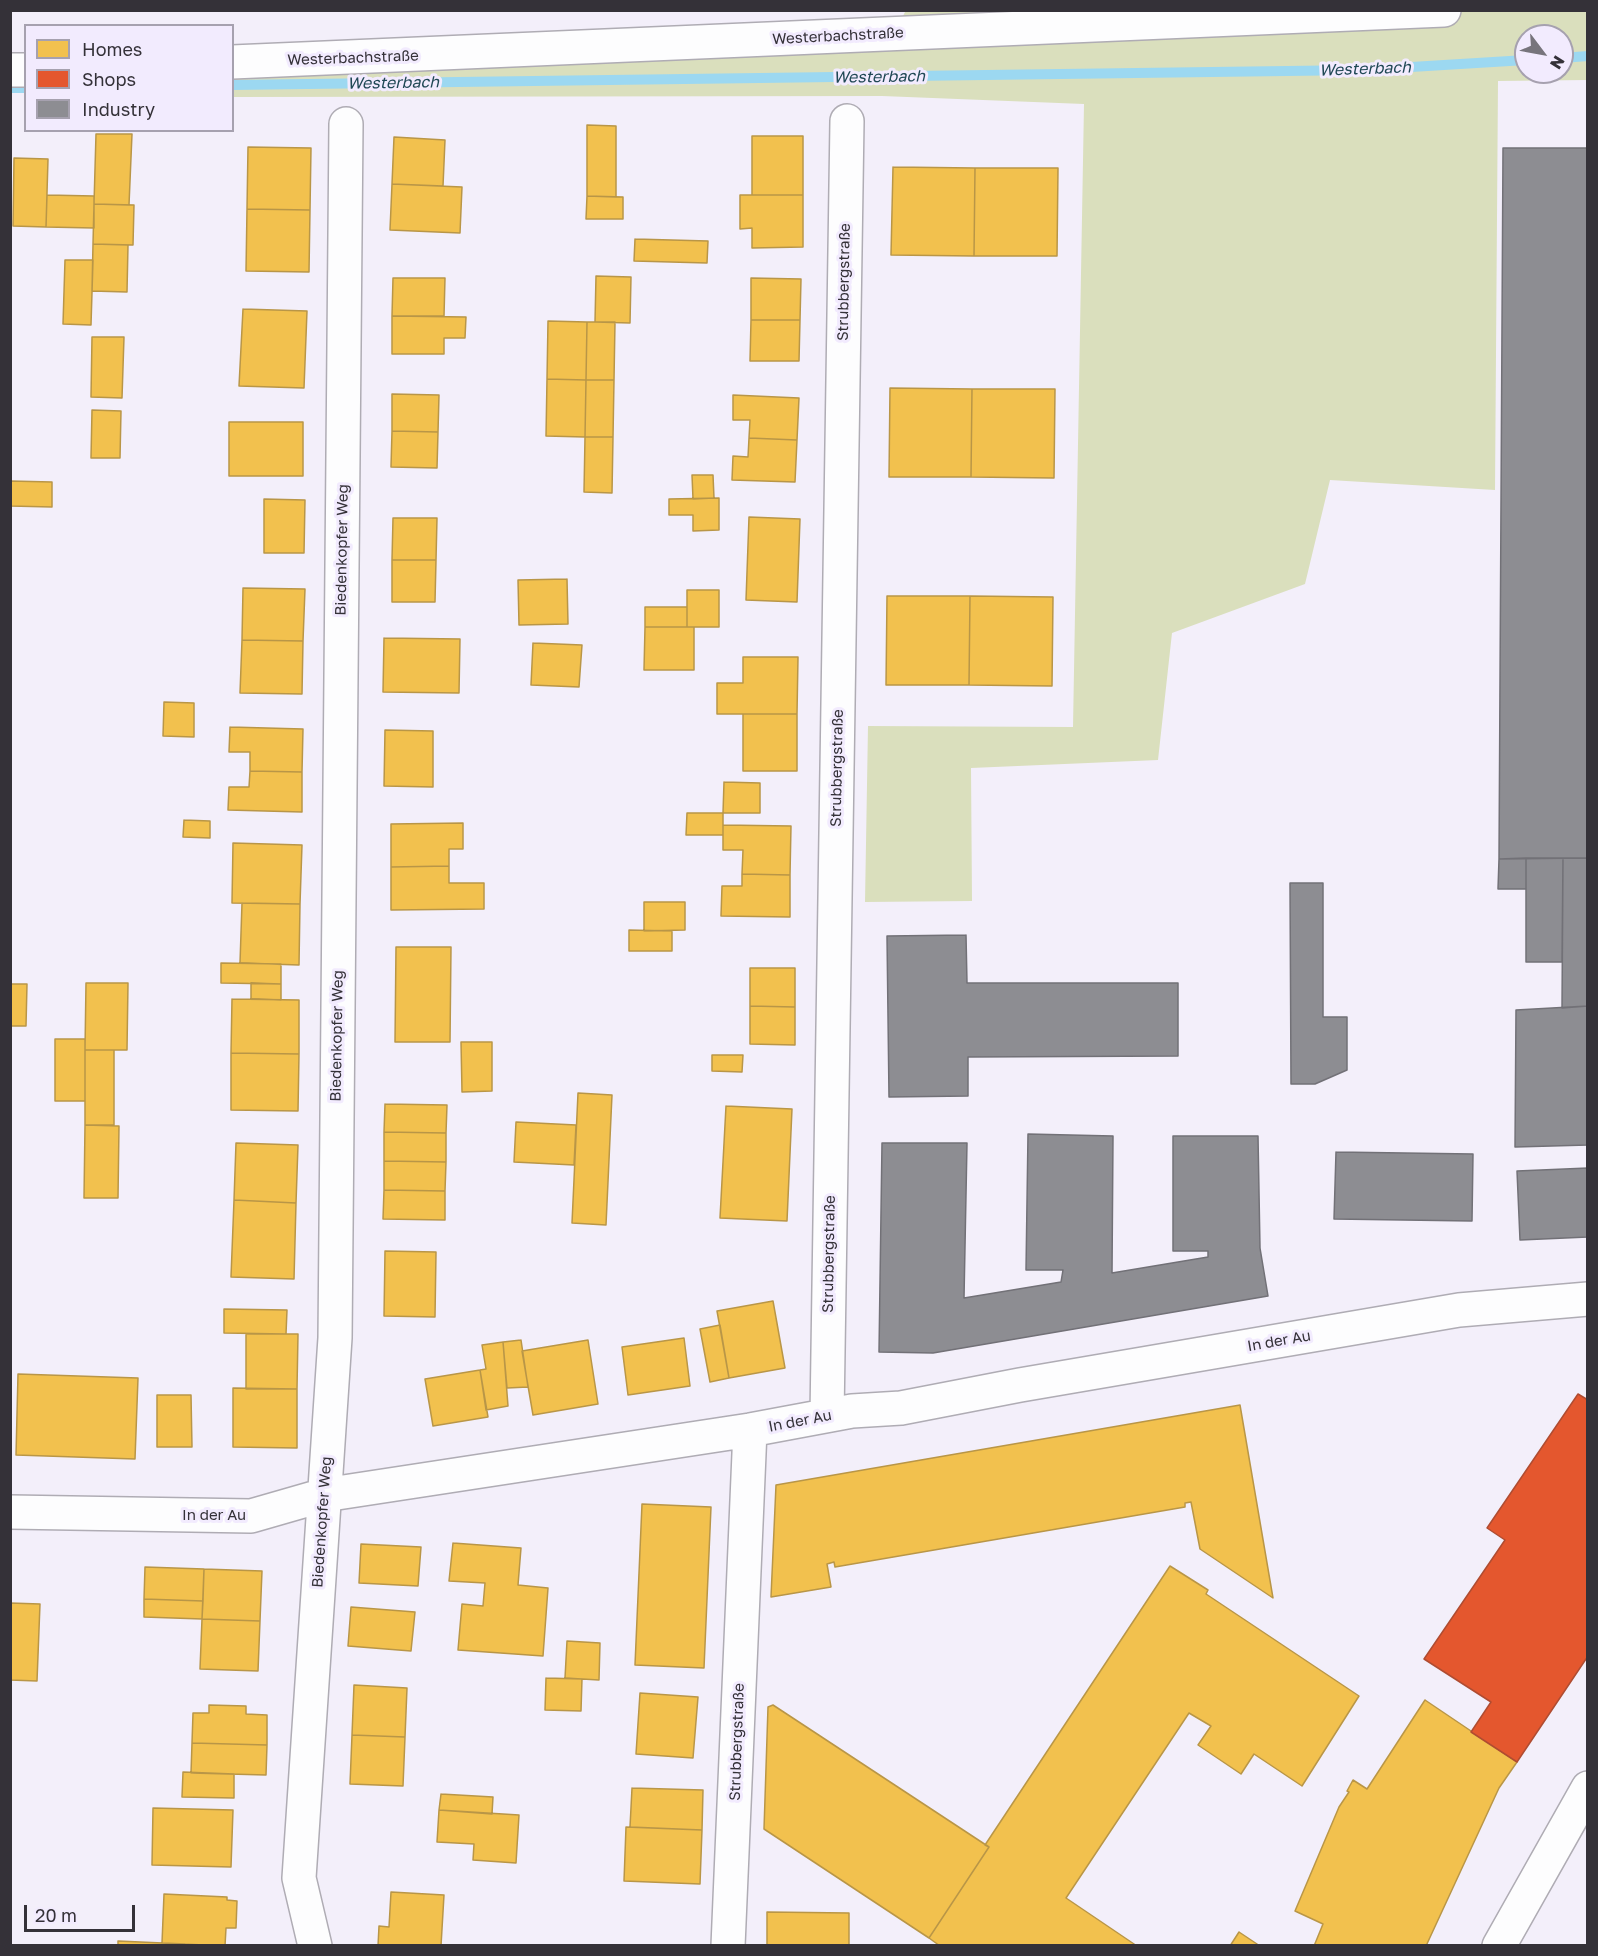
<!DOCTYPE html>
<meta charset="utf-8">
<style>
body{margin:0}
#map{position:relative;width:1598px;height:1956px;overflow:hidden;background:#f3effa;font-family:"Golos Text",sans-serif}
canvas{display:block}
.frame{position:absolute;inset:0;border:12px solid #343138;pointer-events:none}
.legend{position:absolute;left:24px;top:24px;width:210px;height:108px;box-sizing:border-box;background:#f2ebfe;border:2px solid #a6a1af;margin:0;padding:8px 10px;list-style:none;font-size:18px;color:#343138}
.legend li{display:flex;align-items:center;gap:12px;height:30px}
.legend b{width:30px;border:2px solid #a6a1af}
.north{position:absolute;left:1514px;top:24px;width:60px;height:60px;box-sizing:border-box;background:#f2ebfe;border:2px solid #a6a1af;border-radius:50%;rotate:122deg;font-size:16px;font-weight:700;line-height:24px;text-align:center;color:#343138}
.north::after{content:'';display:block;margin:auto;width:21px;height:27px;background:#77747c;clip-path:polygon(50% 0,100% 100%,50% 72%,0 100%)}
.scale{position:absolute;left:24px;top:1905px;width:111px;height:27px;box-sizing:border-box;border:3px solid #343138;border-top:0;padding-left:8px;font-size:18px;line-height:21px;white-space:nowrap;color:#343138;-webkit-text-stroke:4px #f2ebfe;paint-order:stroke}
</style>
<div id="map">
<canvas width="1598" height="1956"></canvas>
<div class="frame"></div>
<ul class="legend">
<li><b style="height:16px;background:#f2c14e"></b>Homes</li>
<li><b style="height:16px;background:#e4572e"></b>Shops</li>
<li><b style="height:16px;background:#8d8d92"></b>Industry</li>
</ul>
<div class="north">N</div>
<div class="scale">20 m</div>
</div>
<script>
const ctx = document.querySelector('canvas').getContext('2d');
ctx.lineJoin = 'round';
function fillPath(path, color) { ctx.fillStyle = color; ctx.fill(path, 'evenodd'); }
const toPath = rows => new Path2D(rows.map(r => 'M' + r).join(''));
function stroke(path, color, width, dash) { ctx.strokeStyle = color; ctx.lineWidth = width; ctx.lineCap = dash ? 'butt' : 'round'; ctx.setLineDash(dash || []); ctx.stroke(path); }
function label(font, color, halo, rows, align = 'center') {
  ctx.font = font + ' "Golos Text",sans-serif'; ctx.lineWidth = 6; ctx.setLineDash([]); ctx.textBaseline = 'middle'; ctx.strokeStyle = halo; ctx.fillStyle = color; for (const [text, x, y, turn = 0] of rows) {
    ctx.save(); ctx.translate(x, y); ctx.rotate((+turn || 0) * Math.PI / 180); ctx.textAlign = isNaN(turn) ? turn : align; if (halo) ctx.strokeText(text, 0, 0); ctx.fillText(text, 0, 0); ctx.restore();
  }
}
fillPath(toPath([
 [906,10,1587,10,1588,80,1498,81,1495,490,1330,480,1305,584,1172,633,1158,760,971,768,972,901,865,902,868,726,1073,727,1084,104,882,96,233,97,232,45,903,16],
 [1526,36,1562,36,1562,72,1526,72]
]), '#dadfbd');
const homes = toPath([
 [587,125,616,126,616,197,587,196,587,125],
 [96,134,132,134,129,205,94,204,96,134],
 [752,136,803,136,803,195,752,195,752,136],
 [394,137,445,140,443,186,392,184,394,137],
 [248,147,311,148,310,210,247,209,248,147],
 [14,158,48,159,46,227,13,226,14,158],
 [893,167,975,168,974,256,891,255,893,167],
 [975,168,1058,168,1057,256,974,256,975,168],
 [392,184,462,187,460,233,390,230,392,184],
 [47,195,94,196,94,228,46,227,47,195],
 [740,195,803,195,803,247,752,248,752,228,740,229,740,195],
 [587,196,623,197,623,219,586,219,587,196],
 [94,204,134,205,133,245,93,244,94,204],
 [247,209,310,210,309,272,246,271,247,209],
 [635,239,708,241,707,263,634,261,635,239],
 [93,244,128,245,127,292,92,291,93,244],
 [65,260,93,260,91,325,63,324,65,260],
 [596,276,631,277,630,323,595,322,596,276],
 [393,278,445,278,444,316,392,316,393,278],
 [751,278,801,279,800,320,751,320,751,278],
 [243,309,307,311,304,388,239,386,243,309],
 [392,316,466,317,465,338,444,338,444,354,392,354,392,316],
 [751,320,800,320,799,361,750,361,751,320],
 [548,321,587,322,586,380,547,379,548,321],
 [587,322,615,322,614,380,586,380,587,322],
 [92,337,124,337,122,398,91,397,92,337],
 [547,379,586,380,585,437,546,436,547,379],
 [586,380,614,380,613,437,585,437,586,380],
 [890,388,972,389,971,477,889,477,890,388],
 [972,389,1055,389,1054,478,971,477,972,389],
 [392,394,439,395,438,432,392,431,392,394],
 [733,395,799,398,797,440,749,438,750,420,733,420,733,395],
 [92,410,121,411,120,458,91,458,92,410],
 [229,422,303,422,303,476,229,476,229,422],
 [392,431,438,432,437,468,391,467,392,431],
 [585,437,613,437,612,493,584,492,585,437],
 [749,438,797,440,795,482,732,480,733,456,748,457,749,438],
 [692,475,713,475,714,498,693,499,692,475],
 [10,481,52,482,52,507,10,506,10,481],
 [719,498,719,530,693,531,693,515,669,515,669,499,719,498],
 [264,499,305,500,304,553,264,553,264,499],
 [749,517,800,519,797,602,746,600,749,517],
 [393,518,437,518,436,560,392,560,393,518],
 [392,560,436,560,435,602,392,602,392,560],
 [567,579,568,624,519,625,518,580,567,579],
 [243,588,305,589,303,641,242,640,243,588],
 [687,590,719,590,719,627,687,627,687,590],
 [887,596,970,596,969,685,886,685,887,596],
 [970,596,1053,597,1052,686,969,685,970,596],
 [645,607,687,607,687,627,645,627,645,607],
 [645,627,694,627,694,670,644,670,645,627],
 [384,638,460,639,459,693,383,692,384,638],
 [242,640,303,641,302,694,240,693,242,640],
 [533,643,582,645,579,687,531,685,533,643],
 [743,657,798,657,797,714,717,714,717,683,743,683,743,657],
 [164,702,194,703,194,737,163,736,164,702],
 [743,714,797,714,797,771,743,771,743,714],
 [230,727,303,729,302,772,250,771,250,752,229,752,230,727],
 [385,730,433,731,433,787,384,786,385,730],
 [250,771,302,772,302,812,228,810,229,787,249,787,250,771],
 [724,782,760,783,760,813,723,813,724,782],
 [687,813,723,813,723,835,686,835,687,813],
 [184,820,210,821,210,838,183,837,184,820],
 [463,823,463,849,449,849,449,866,391,867,391,824,463,823],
 [723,825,791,826,790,875,742,874,743,850,723,850,723,825],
 [233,843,302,845,300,904,232,903,233,843],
 [449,866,449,883,484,883,484,909,391,910,391,867,449,866],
 [742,874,790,875,790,917,721,916,722,886,742,886,742,874],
 [644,902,685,902,685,930,644,931,644,902],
 [242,903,300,904,299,965,240,963,242,903],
 [629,930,672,931,672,951,629,951,629,930],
 [396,947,451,947,450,1042,395,1042,396,947],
 [221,963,281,964,281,984,221,983,221,963],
 [750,968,795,968,795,1007,750,1006,750,968],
 [86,983,128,983,127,1050,85,1050,86,983],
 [251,983,281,984,281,1000,251,999,251,983],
 [10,984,27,984,26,1026,10,1026,10,984],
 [232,999,299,1000,299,1054,231,1053,232,999],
 [750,1006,795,1007,795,1045,750,1044,750,1006],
 [55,1039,85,1039,85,1101,55,1101,55,1039],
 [461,1042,492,1042,492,1091,462,1092,461,1042],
 [85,1050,114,1050,114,1125,85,1125,85,1050],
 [231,1053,299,1054,298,1111,231,1110,231,1053],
 [712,1055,743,1055,742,1072,712,1071,712,1055],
 [578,1093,612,1095,606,1225,572,1223,578,1093],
 [385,1104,447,1105,446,1133,384,1132,385,1104],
 [726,1106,792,1109,787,1221,720,1218,726,1106],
 [516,1122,576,1125,574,1165,514,1162,516,1122],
 [85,1125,119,1126,118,1198,84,1198,85,1125],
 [384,1132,446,1133,446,1162,384,1161,384,1132],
 [236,1143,298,1145,296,1203,234,1200,236,1143],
 [384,1161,446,1162,445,1191,384,1190,384,1161],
 [384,1190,445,1191,445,1220,383,1219,384,1190],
 [234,1200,296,1203,294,1279,231,1277,234,1200],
 [385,1251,436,1252,435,1317,384,1316,385,1251],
 [773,1301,785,1368,729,1378,717,1311,773,1301],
 [224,1309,287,1310,286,1334,224,1333,224,1309],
 [720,1325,729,1378,710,1382,700,1329,720,1325],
 [246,1334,298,1334,297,1389,246,1389,246,1334],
 [684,1338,690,1386,628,1395,622,1347,684,1338],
 [521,1340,528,1387,507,1388,503,1342,521,1340],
 [588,1340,598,1404,533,1415,522,1351,588,1340],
 [503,1342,508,1406,486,1410,480,1370,486,1369,482,1345,503,1342],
 [480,1370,488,1417,433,1426,425,1379,480,1370],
 [18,1374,138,1378,135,1459,16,1455,18,1374],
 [233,1388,297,1389,297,1448,233,1447,233,1388],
 [157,1395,191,1395,192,1447,157,1447,157,1395],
 [1240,1405,1273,1598,1200,1549,1191,1502,1185,1503,1185,1507,835,1567,834,1562,827,1564,831,1587,771,1597,776,1485,1240,1405],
 [642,1504,711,1507,704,1668,635,1665,642,1504],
 [453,1543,521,1548,518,1585,548,1588,543,1656,458,1650,462,1604,483,1606,485,1583,449,1581,453,1543],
 [361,1544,421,1547,418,1586,359,1583,361,1544],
 [1170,1566,1208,1590,1206,1594,1359,1696,1302,1786,1254,1754,1241,1774,1198,1745,1211,1726,1189,1713,1066,1898,1137,1946,940,1946,929,1938,989,1847,985,1845,1170,1566],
 [145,1567,204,1569,203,1601,144,1599,145,1567],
 [204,1569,262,1571,260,1621,202,1619,204,1569],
 [144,1599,203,1601,202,1619,144,1617,144,1599],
 [10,1603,40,1604,37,1681,10,1680,10,1603],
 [351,1607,415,1612,411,1651,348,1646,351,1607],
 [202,1619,260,1621,258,1671,200,1669,202,1619],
 [567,1641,600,1643,599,1680,565,1678,567,1641],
 [546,1678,582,1679,581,1711,545,1710,546,1678],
 [354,1685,407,1688,405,1737,352,1735,354,1685],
 [640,1693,698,1697,693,1758,636,1754,640,1693],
 [1425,1700,1517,1762,1499,1788,1426,1946,1314,1946,1323,1924,1295,1911,1339,1807,1349,1792,1347,1791,1353,1780,1367,1789,1425,1700],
 [209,1705,246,1706,246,1714,267,1715,267,1745,192,1743,193,1713,209,1713,209,1705],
 [773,1705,989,1847,929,1938,764,1829,768,1707,773,1705],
 [352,1735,405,1737,403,1786,350,1784,352,1735],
 [192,1743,267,1745,266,1775,191,1773,192,1743],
 [183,1772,234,1774,234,1798,182,1797,183,1772],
 [632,1788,703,1790,702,1830,630,1827,632,1788],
 [441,1794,493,1797,492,1814,439,1810,441,1794],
 [153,1808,233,1810,231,1867,152,1865,153,1808],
 [439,1810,519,1815,516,1863,473,1860,474,1844,437,1842,439,1810],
 [626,1827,702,1830,700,1884,624,1881,626,1827],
 [391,1892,444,1895,441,1946,378,1946,379,1926,389,1927,391,1892],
 [164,1894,227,1897,227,1900,237,1901,236,1928,226,1928,225,1946,162,1943,164,1894],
 [767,1912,849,1913,849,1946,767,1946,767,1912],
 [1239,1932,1260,1946,1230,1946,1239,1932],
 [118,1941,185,1944,185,1946,118,1946,118,1941]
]);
fillPath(homes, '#f2c14e');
stroke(homes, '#b99647', 1.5);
const shops = toPath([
 [1578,1394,1588,1400,1588,1656,1517,1762,1471,1732,1491,1702,1424,1659,1505,1540,1487,1528,1578,1394]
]);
fillPath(shops, '#e4572e');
stroke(shops, '#af4c31', 1.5);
const industry = toPath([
 [1503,148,1588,148,1588,858,1499,859,1503,148],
 [1526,858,1526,889,1498,889,1499,859,1526,858],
 [1526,858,1563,858,1562,962,1526,962,1526,858],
 [1563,858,1588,858,1588,1006,1562,1008,1563,858],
 [1290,883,1323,883,1323,1017,1347,1017,1347,1070,1315,1084,1291,1084,1290,883],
 [966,935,967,983,1178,983,1178,1056,968,1057,968,1096,889,1097,887,936,966,935],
 [1588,1006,1588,1145,1515,1147,1516,1010,1588,1006],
 [1028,1134,1113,1136,1112,1273,1208,1257,1208,1251,1173,1251,1173,1136,1258,1136,1260,1248,1268,1296,933,1353,879,1352,882,1143,967,1143,964,1298,1061,1282,1063,1270,1026,1270,1028,1134],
 [1336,1152,1473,1154,1472,1221,1334,1219,1336,1152],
 [1588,1168,1588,1237,1520,1240,1517,1171,1588,1168]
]);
fillPath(industry, '#8d8d92');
stroke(industry, '#727177', 1.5);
stroke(toPath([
 [1562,58,1588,56],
 [232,85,1362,70,1526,60],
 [10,88,26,88]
]), '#9cd8f1', 10);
const minor = toPath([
 [232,62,1444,10],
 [10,70,26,70],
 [827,1415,847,121],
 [10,1512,251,1516,324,1495,750,1430,852,1411,901,1408,1020,1385,1459,1310,1588,1299],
 [315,1946,299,1878,335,1338,346,124],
 [728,1946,750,1430],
 [1499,1946,1588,1788]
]);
stroke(minor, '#afacb4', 36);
stroke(minor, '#fdfdfe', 33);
label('15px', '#343138', '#f2ebfe', [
 ["Westerbachstraße",838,36,-3],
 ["Westerbachstraße",353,58,-2],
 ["Strubbergstraße",844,282,-89],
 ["Biedenkopfer Weg",342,550,-89],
 ["Strubbergstraße",837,768,-89],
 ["Biedenkopfer Weg",337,1036,-89],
 ["Strubbergstraße",829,1254,-89],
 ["In der Au",1279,1341,-10],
 ["In der Au",800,1421,-11],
 ["In der Au",214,1515],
 ["Biedenkopfer Weg",322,1522,-86],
 ["Strubbergstraße",737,1742,-88]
]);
label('italic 16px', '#204855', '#f2ebfe', [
 ["Westerbach",1365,69,-2],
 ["Westerbach",879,77,-1],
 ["Westerbach",393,83,-1]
]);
</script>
